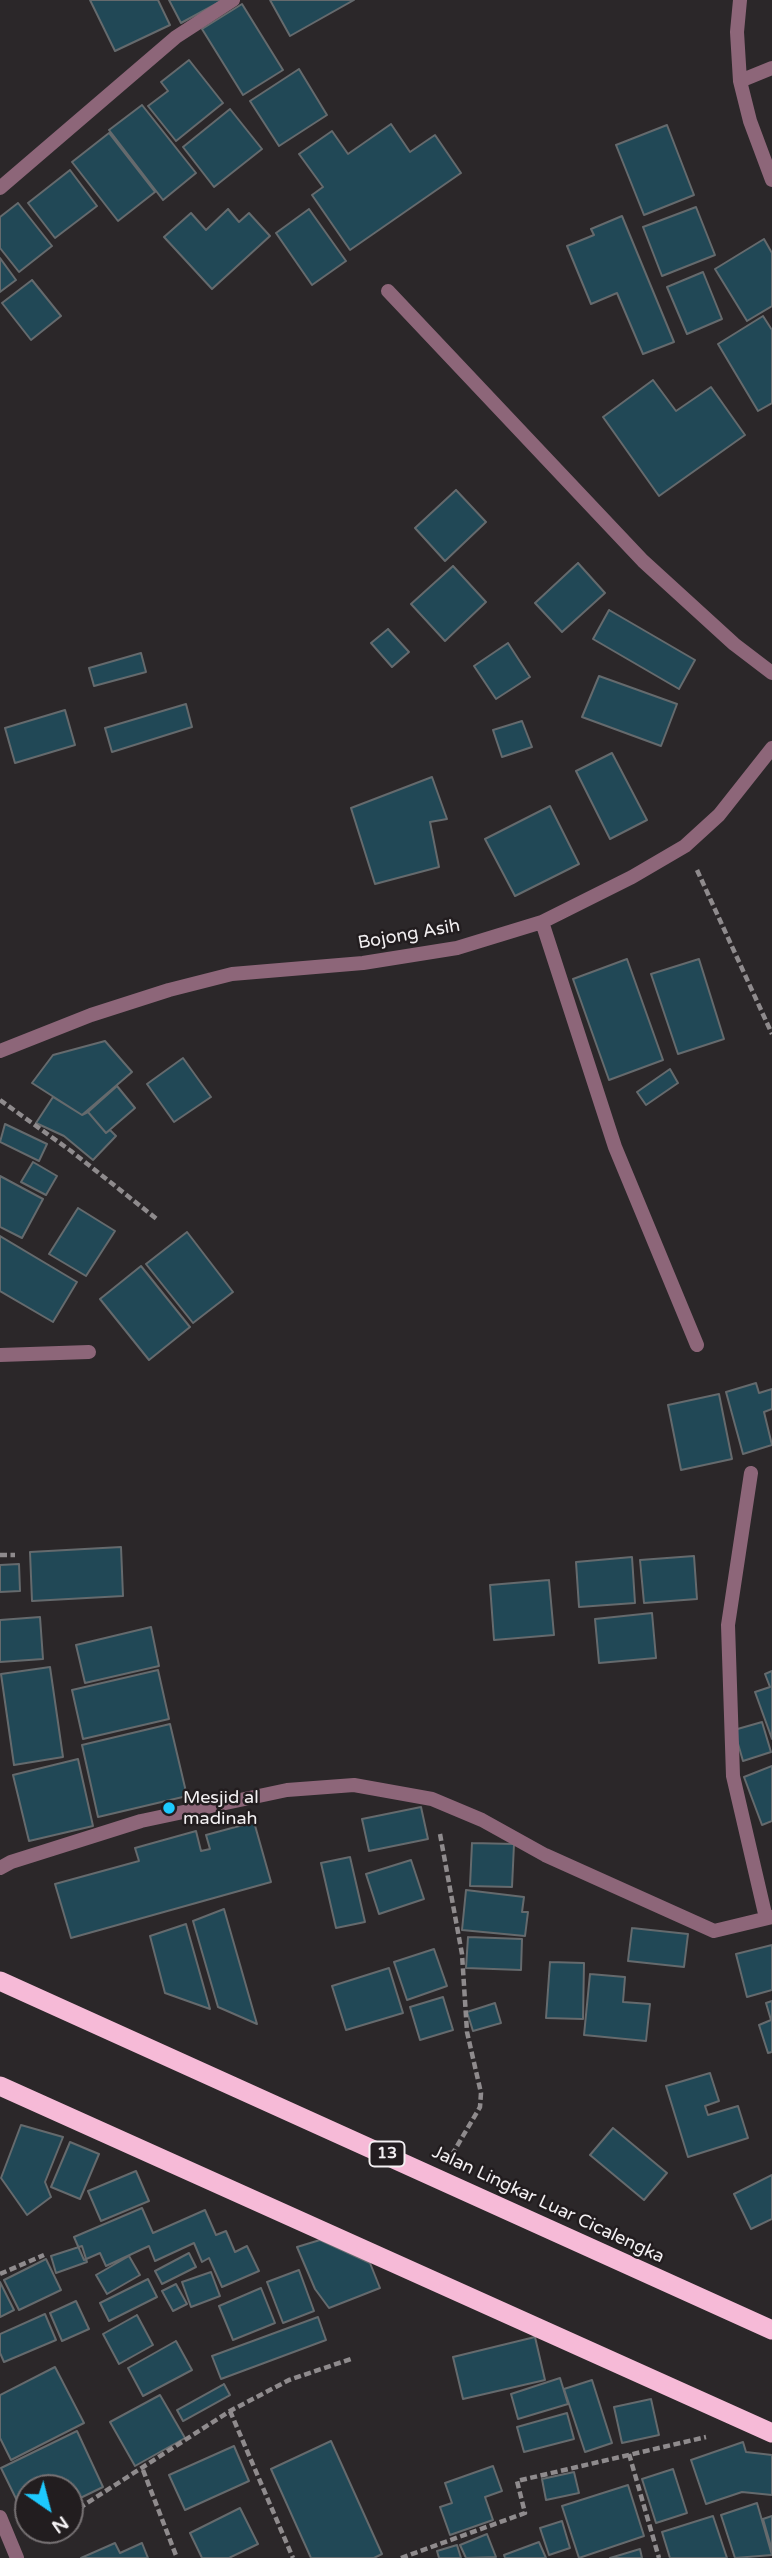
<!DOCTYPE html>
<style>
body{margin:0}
#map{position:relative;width:772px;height:2558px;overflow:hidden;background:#2b2729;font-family:"Varela Round",sans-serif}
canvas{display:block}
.north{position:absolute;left:14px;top:2474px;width:70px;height:70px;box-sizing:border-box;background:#221d1f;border:2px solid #767173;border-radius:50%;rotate:145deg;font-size:19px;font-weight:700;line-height:28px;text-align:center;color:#f3f0f2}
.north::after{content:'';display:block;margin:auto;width:24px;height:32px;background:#1dc9fd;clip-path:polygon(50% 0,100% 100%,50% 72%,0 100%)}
</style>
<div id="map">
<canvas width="772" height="2558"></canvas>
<div class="north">N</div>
</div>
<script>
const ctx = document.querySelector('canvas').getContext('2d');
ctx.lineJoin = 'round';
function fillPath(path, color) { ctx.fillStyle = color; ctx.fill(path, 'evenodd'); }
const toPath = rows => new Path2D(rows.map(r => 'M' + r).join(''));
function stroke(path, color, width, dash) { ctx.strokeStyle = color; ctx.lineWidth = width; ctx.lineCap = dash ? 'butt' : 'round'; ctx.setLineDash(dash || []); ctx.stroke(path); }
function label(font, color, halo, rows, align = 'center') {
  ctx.font = font + ' "Varela Round",sans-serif'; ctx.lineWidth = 5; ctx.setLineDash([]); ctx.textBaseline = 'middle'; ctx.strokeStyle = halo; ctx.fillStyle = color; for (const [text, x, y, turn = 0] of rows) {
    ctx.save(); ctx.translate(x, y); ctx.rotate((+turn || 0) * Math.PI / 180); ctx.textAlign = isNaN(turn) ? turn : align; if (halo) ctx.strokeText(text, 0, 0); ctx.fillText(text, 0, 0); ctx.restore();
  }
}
const building = toPath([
 [90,0,158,0,170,25,115,51,90,0],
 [169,0,223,0,181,23,169,0],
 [270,0,354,0,290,36,270,0],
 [242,4,283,70,243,95,202,29,242,4],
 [189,60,223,103,176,141,148,106,168,91,161,82,189,60],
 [299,69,327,115,279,146,250,101,299,69],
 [142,105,196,173,163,200,109,130,142,105],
 [230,109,262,149,214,187,183,147,230,109],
 [391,124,410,152,435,135,461,173,350,250,312,195,323,187,299,154,332,131,348,154,391,124],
 [667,125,694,195,644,215,616,145,667,125],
 [109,133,155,192,118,221,72,162,109,133],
 [70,170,97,206,55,238,28,203,70,170],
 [18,203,52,246,19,272,0,248,0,217,18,203],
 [696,207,715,255,662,276,643,227,696,207],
 [228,209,239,222,249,213,270,236,212,289,164,237,191,213,206,230,228,209],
 [309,209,346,261,312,285,276,233,309,209],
 [622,216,674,342,643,354,617,293,591,304,567,246,594,235,591,229,622,216],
 [764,239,772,253,772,306,747,321,715,269,764,239],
 [0,258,16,280,0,292,0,258],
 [703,272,722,319,687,334,667,287,703,272],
 [32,280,61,316,31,340,2,303,32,280],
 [763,316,772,330,772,403,758,411,718,344,763,316],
 [653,380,676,411,711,387,745,435,659,496,603,417,653,380],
 [456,490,486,522,445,561,415,528,456,490],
 [578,563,605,593,562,632,535,603,578,563],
 [453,566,486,602,445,641,411,604,453,566],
 [609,610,695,660,679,689,593,639,609,610],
 [388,629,409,652,392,667,371,643,388,629],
 [508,643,530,677,496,699,474,666,508,643],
 [141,653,146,672,94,686,89,668,141,653],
 [599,676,677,704,661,746,582,717,599,676],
 [186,704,192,727,112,752,105,728,186,704],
 [65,710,75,745,15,763,5,728,65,710],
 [522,721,532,747,502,757,493,730,522,721],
 [612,753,647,820,610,839,576,771,612,753],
 [432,777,447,819,430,822,439,867,375,884,351,808,432,777],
 [550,806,579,864,515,896,485,839,550,806],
 [627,959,663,1060,609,1080,573,979,627,959],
 [699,959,724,1039,678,1054,651,974,699,959],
 [105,1041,132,1072,82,1115,32,1083,53,1055,105,1041],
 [183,1058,211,1097,174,1122,147,1084,183,1058],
 [670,1069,678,1083,646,1105,637,1092,670,1069],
 [117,1086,135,1108,106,1133,88,1112,117,1086],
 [53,1097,82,1115,88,1112,106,1133,110,1130,116,1136,93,1160,64,1136,36,1123,53,1097],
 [5,1124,47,1144,39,1161,0,1142,5,1124],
 [33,1162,57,1176,46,1195,21,1182,33,1162],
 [0,1176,43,1199,22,1238,0,1227,0,1176],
 [78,1208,115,1231,86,1276,49,1254,78,1208],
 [187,1232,233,1292,193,1323,146,1264,187,1232],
 [0,1236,77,1282,53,1322,0,1291,0,1236],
 [141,1266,190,1327,149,1360,100,1299,141,1266],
 [756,1383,759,1393,772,1389,772,1409,764,1412,772,1445,743,1454,726,1392,756,1383],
 [719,1394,732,1459,681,1470,668,1405,719,1394],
 [121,1547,123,1596,32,1601,30,1552,121,1547],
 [694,1556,697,1599,644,1603,640,1560,694,1556],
 [632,1557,635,1603,579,1607,576,1562,632,1557],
 [19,1564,20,1591,0,1592,0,1565,19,1564],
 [549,1580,554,1635,494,1640,490,1585,549,1580],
 [652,1613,656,1658,599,1663,595,1619,652,1613],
 [40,1617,43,1659,0,1662,0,1620,40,1617],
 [151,1627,159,1666,85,1683,76,1645,151,1627],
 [50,1667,63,1757,14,1765,1,1674,50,1667],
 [158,1670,169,1719,83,1739,72,1690,158,1670],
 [772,1671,772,1739,755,1692,770,1687,765,1674,772,1671],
 [762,1722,771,1752,743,1761,734,1730,762,1722],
 [170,1724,187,1796,98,1817,82,1745,170,1724],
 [78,1759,93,1826,29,1841,13,1775,78,1759],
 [772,1766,772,1821,762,1825,744,1777,772,1766],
 [421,1807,428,1839,369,1851,362,1819,421,1807],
 [254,1822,271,1882,71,1938,55,1884,139,1861,135,1848,196,1831,201,1851,210,1849,206,1835,254,1822],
 [472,1843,514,1844,512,1887,470,1886,472,1843],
 [350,1857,365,1922,336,1928,321,1863,350,1857],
 [411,1860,424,1899,379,1914,366,1874,411,1860],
 [466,1890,524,1897,522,1912,528,1912,525,1936,462,1930,466,1890],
 [224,1909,257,2024,218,2007,193,1921,224,1909],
 [186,1924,210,2009,165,1993,150,1936,186,1924],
 [632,1928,688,1934,684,1967,628,1961,632,1928],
 [468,1937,522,1939,521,1970,466,1968,468,1937],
 [772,1945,772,1990,747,1997,736,1954,772,1945],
 [434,1949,447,1986,407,2000,394,1962,434,1949],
 [550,1962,584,1963,583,2019,546,2018,550,1962],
 [389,1968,403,2013,346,2030,332,1986,389,1968],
 [590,1974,625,1977,623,2002,650,2004,646,2041,584,2035,590,1974],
 [443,1997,453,2030,420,2040,410,2007,443,1997],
 [772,2001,772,2052,768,2053,759,2025,771,2020,766,2003,772,2001],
 [495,2003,501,2023,473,2031,467,2012,495,2003],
 [710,2073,719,2101,705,2106,708,2115,738,2106,748,2138,688,2157,666,2086,710,2073],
 [21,2125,63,2137,45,2182,51,2197,27,2215,1,2178,21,2125],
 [613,2128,667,2173,644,2200,590,2155,613,2128],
 [70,2142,99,2154,80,2199,51,2187,70,2142],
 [136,2171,149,2201,101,2221,88,2191,136,2171],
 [772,2175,772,2219,751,2229,734,2194,772,2175],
 [142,2208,153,2233,205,2210,216,2235,226,2231,235,2252,247,2246,259,2271,222,2287,209,2258,202,2262,194,2243,155,2261,149,2246,106,2266,100,2253,84,2260,74,2237,142,2208],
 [320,2240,370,2263,380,2288,329,2308,315,2289,297,2247,320,2240],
 [82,2246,87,2262,56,2273,51,2256,82,2246],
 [189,2253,196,2267,162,2284,155,2271,189,2253],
 [129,2256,140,2275,107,2294,96,2275,129,2256],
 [46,2259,61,2290,19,2310,4,2280,46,2259],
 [299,2270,314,2311,283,2323,267,2282,299,2270],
 [211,2272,220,2296,191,2307,182,2282,211,2272],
 [148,2279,157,2297,109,2321,100,2303,148,2279],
 [0,2282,14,2310,0,2317,0,2282],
 [176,2284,187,2304,173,2311,162,2291,176,2284],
 [261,2288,275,2323,233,2340,219,2306,261,2288],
 [76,2301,89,2329,62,2341,50,2313,76,2301],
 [45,2314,56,2340,4,2362,0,2353,0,2334,45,2314],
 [137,2315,153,2345,119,2364,103,2334,137,2315],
 [318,2317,326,2340,221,2379,212,2356,318,2317],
 [535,2337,545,2380,463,2399,453,2357,535,2337],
 [176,2341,192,2370,143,2396,128,2368,176,2341],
 [55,2367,84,2423,11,2460,0,2438,0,2395,55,2367],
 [560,2378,568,2404,518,2419,511,2394,560,2378],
 [592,2380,612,2443,585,2452,564,2389,592,2380],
 [224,2384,230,2395,183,2421,177,2410,224,2384],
 [160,2395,185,2438,135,2466,110,2422,160,2395],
 [651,2399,659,2435,622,2443,614,2407,651,2399],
 [567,2413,574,2439,524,2452,517,2427,567,2413],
 [77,2431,103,2487,70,2503,70,2488,28,2488,28,2523,1,2468,77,2431],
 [331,2441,382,2554,374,2558,311,2558,271,2469,331,2441],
 [743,2442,746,2452,772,2455,772,2495,742,2492,706,2504,691,2460,743,2442],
 [234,2446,249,2481,185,2510,169,2475,234,2446],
 [493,2466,502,2491,485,2497,493,2520,450,2535,440,2507,452,2503,445,2483,493,2466],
 [673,2469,687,2513,656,2523,642,2479,673,2469],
 [574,2472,579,2493,546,2500,542,2479,574,2472],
 [628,2485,644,2536,579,2558,562,2506,628,2485],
 [757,2503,772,2555,735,2558,721,2515,757,2503],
 [240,2508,258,2544,229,2558,202,2558,190,2533,240,2508],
 [713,2516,727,2558,670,2558,662,2532,713,2516],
 [772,2516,772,2550,763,2519,772,2516],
 [562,2521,570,2548,549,2555,540,2528,562,2521],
 [487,2534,496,2557,466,2558,460,2545,487,2534],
 [539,2542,546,2558,505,2558,504,2555,539,2542],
 [115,2543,120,2553,142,2543,148,2558,81,2558,115,2543],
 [457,2545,461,2558,439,2558,437,2551,457,2545],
 [640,2549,642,2558,610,2558,640,2549]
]);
fillPath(building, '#214856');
stroke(building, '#656a6d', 2);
stroke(toPath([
 [697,870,772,1034],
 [0,1100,71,1151,158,1220],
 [0,1555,15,1555],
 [440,1834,462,1954,467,2032,481,2093,480,2107,453,2153],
 [0,2274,44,2255],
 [230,2411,293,2558],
 [629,2454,659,2558],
 [143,2470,177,2558],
 [70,2514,230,2411,289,2380,351,2359],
 [401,2558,525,2513,517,2481,706,2437]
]), '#8f8b8d', 4.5, [7, 3.5]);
stroke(toPath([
 [740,0,737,32,740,81,750,121,772,180],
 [740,81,772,68],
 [0,188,176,37,233,0],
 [388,291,643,561,734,644,772,673],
 [542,922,615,1147,697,1345],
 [0,1051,91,1015,169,990,232,974,363,963,457,948,542,922,632,877,685,846,719,815,772,748],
 [0,1355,89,1352],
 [751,1473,728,1625,733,1776,766,1918],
 [0,1868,11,1862,141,1821,287,1790,354,1785,432,1799,482,1820,545,1855,714,1931,772,1917],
 [0,2517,17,2558]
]), '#8d6679', 14);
stroke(toPath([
 [0,1981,772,2330],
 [0,2086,772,2433]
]), '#f6bad7', 19);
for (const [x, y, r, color] of [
 [169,1808,7,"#1dc9fd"]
]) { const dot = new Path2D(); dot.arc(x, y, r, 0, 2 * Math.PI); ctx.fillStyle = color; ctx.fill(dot); stroke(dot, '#221d1f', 2.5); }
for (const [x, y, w] of [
 [387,2154,35]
]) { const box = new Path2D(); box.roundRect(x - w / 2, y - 12.5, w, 25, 5); ctx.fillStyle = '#221d1f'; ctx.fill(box); stroke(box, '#f3f0f2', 2); }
label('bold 16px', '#f3f0f2', null, [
 ["13",387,2154]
]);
label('18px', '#f3f0f2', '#221d1f', [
 ["Bojong Asih",409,935,-10],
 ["Jalan Lingkar Luar Cicalengka",548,2205,25]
]);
label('18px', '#f3f0f2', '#221d1f', [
 ["Mesjid al",183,1798],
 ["madinah",183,1819]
], 'left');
</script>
